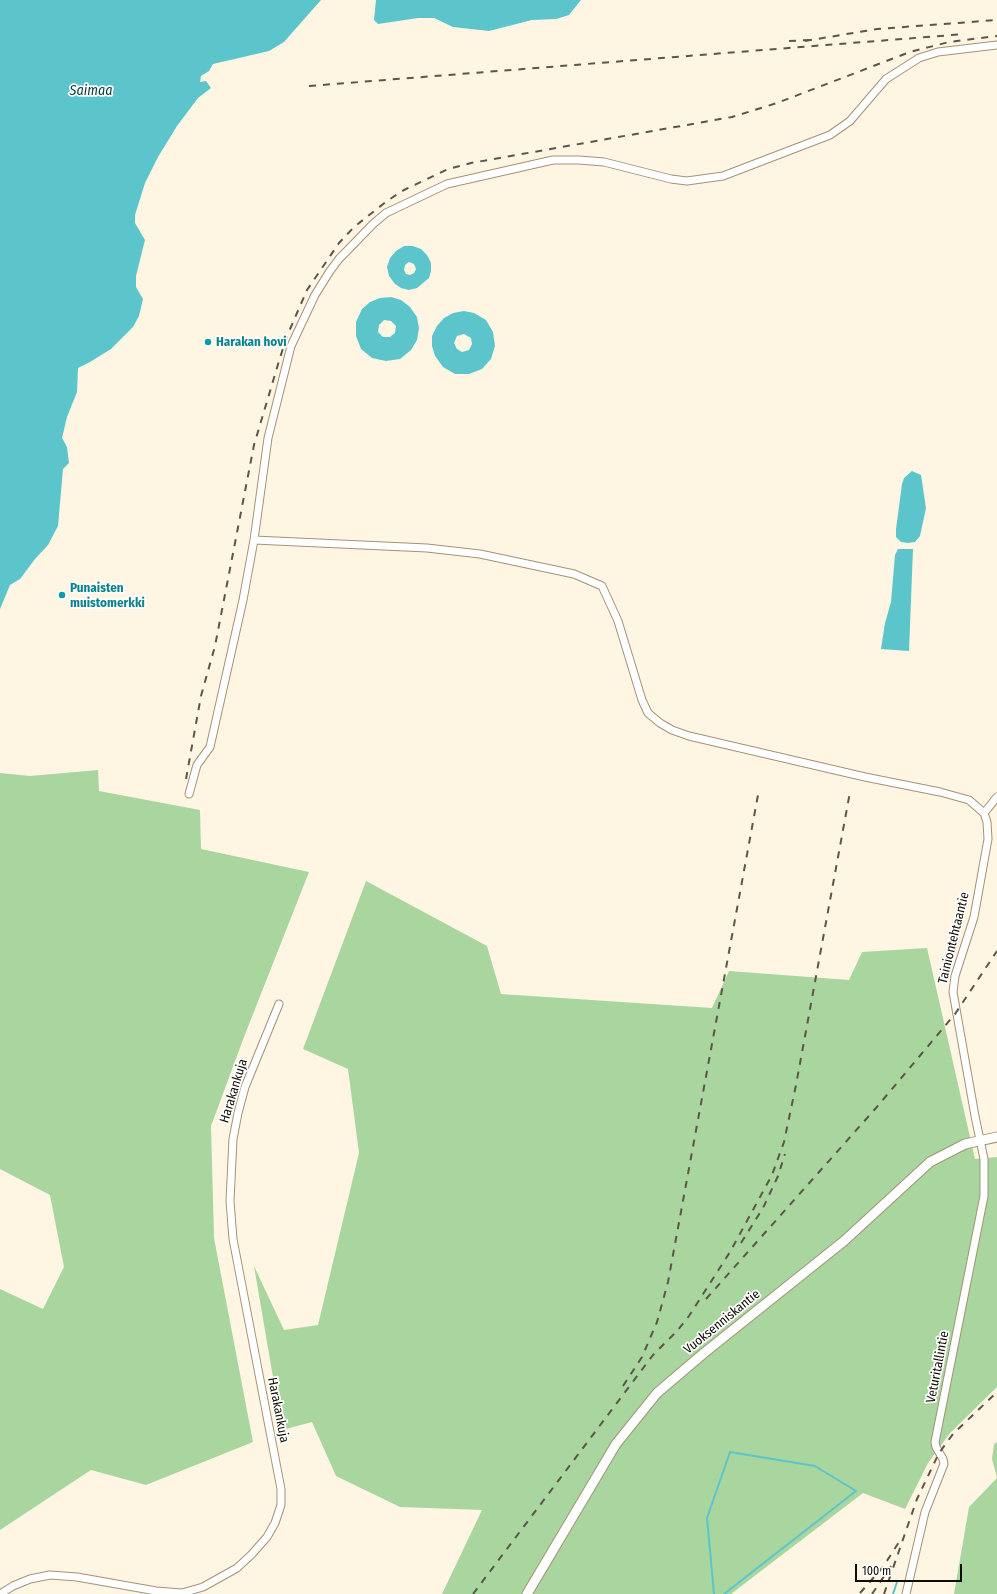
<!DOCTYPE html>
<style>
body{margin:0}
#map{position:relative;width:997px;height:1594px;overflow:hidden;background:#fff5e3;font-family:"Fira Sans Condensed",sans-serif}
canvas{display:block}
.scale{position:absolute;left:855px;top:1564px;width:107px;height:18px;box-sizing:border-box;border:2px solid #110c03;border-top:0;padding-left:5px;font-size:12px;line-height:14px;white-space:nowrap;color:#110c03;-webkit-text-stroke:3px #fff;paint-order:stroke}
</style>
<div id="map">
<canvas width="997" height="1594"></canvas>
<div class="scale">100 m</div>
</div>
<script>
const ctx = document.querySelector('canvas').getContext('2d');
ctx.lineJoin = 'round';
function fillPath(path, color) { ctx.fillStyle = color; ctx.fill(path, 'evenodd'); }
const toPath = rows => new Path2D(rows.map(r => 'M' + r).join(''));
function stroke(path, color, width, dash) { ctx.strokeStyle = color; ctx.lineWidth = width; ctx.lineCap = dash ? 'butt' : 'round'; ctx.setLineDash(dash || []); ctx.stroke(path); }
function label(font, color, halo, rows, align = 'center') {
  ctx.font = font + ' "Fira Sans Condensed",sans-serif'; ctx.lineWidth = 3.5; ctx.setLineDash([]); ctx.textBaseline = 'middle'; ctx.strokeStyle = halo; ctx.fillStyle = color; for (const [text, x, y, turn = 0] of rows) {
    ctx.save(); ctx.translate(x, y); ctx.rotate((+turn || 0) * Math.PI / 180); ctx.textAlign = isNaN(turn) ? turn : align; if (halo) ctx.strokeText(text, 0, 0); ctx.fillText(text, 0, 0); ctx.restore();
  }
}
fillPath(toPath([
 [98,770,99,791,200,810,201,849,309,872,244,1037,211,1126,214,1238,253,1442,146,1485,91,1470,0,1530,0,1289,43,1309,64,1267,50,1195,0,1169,0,773,30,776],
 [366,881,487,946,501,994,712,1008,729,971,849,980,862,952,927,948,975,1159,997,1157,997,1387,950,1433,928,1463,905,1509,863,1493,731,1594,442,1594,482,1510,400,1507,336,1476,312,1422,282,1430,254,1266,284,1330,318,1325,359,1153,348,1069,303,1049],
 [997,1442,997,1478,992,1459,994,1444],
 [997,1478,997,1594,954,1594,969,1507]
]), '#a9d59f');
fillPath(toPath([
 [0,0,321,0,284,42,269,51,213,64,209,71,201,76,200,82,206,81,211,88,198,98,177,126,158,157,145,183,135,215,135,223,145,240,136,276,136,287,143,299,139,316,133,327,111,349,90,362,78,368,77,392,67,417,62,438,67,447,69,463,63,469,58,526,48,545,35,559,20,579,10,585,0,609],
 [376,0,581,0,569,15,556,19,532,20,489,31,453,27,434,18,418,18,378,24,374,20],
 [404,246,413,246,421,249,427,255,431,263,431,271,429,278,417,288,409,290,401,288,395,284,389,276,387,267,390,258,396,251],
 [409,262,414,264,416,269,414,273,410,275,406,274,404,270,405,265],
 [391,297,401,300,410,307,417,317,419,328,417,340,411,350,400,359,386,361,372,358,361,349,356,336,356,322,362,309,370,302,380,298],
 [384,320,391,321,396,326,395,333,390,337,383,337,378,332,379,325],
 [464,311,474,313,486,320,493,332,495,346,491,359,482,369,469,374,455,374,443,367,435,356,432,346,432,336,437,326,444,318,453,313],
 [464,334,471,338,472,344,469,350,462,352,457,349,454,343,457,336],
 [912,471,921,475,926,508,920,536,915,542,908,543,901,542,896,537,896,529,902,484,904,478],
 [898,549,913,549,909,651,881,649,885,623,891,602,895,555]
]), '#5cc5cc');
stroke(toPath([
 [714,1594,707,1518,730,1452,815,1466,856,1491,724,1594],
 [893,1594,897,1582]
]), '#5cc5cc', 2);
const minor = toPath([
 [254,540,268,438,291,346,315,295,330,271,339,259,373,224,386,213,447,184,553,160,579,160,604,162,671,179,687,181,723,176,830,135,850,121,886,79,919,58,938,52,997,45],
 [189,794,197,765,210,747,243,600,254,540,427,548,480,554,574,574,602,586,618,621,642,700,648,713,660,723,672,730,689,736,865,777,940,792,969,800,984,813,987,822,988,839,974,917,955,976,953,992,975,1116,984,1159,984,1196,935,1442,936,1447,943,1459,944,1464,925,1512,906,1594],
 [984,813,997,797],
 [0,1594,13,1586,30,1579,50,1575,77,1577,156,1591,182,1593,203,1587,237,1568,251,1555,267,1537,275,1523,281,1505,281,1489,233,1239,230,1201,233,1139,238,1113,245,1087,279,1004]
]);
const tertiary = toPath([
 [527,1594,616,1444,657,1393,704,1353,844,1241,930,1162,965,1144,997,1137]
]);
stroke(minor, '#a39377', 9);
stroke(tertiary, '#a39377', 11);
stroke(minor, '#fff', 7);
stroke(tertiary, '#fff', 9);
stroke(toPath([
 [789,41,809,40],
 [805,41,877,29,997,20],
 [309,86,965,34],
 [186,779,201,696,215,646,254,445,279,361,287,336,307,290,339,243,354,227,387,201,404,190,448,169,471,163,732,117,777,103,910,52,949,42,997,36],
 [741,1243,763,1208,778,1176,785,1154],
 [706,1299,876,1108,955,1014,997,951],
 [623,1386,642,1357,657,1322,668,1282,758,795],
 [860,1593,883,1567,899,1542],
 [473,1594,653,1355,677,1331,689,1316,730,1252,772,1175,784,1142,796,1085,850,792],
 [872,1594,891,1566],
 [884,1594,917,1499,939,1453,953,1434,997,1392]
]), '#5c564a', 2, [7, 7]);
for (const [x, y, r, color] of [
 [208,342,4,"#0f9aa8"],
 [62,595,4,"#0f9aa8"]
]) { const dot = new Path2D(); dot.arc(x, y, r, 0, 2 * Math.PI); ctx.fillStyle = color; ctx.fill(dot); stroke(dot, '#fff', 1.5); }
label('bold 13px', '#0d838f', '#fff', [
 ["Harakan hovi",216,342],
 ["Punaisten",70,588],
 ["muistomerkki",70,603]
], 'left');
label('13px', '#110c03', '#fff', [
 ["Tainiontehtaantie",954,938,-76],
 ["Harakankuja",234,1091,-73],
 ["Vuoksenniskantie",722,1322,-39],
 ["Veturitallintie",938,1367,-79],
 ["Harakankuja",278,1410,79]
]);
label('italic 14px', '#04393c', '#fff', [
 ["Saimaa",91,91]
]);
</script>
